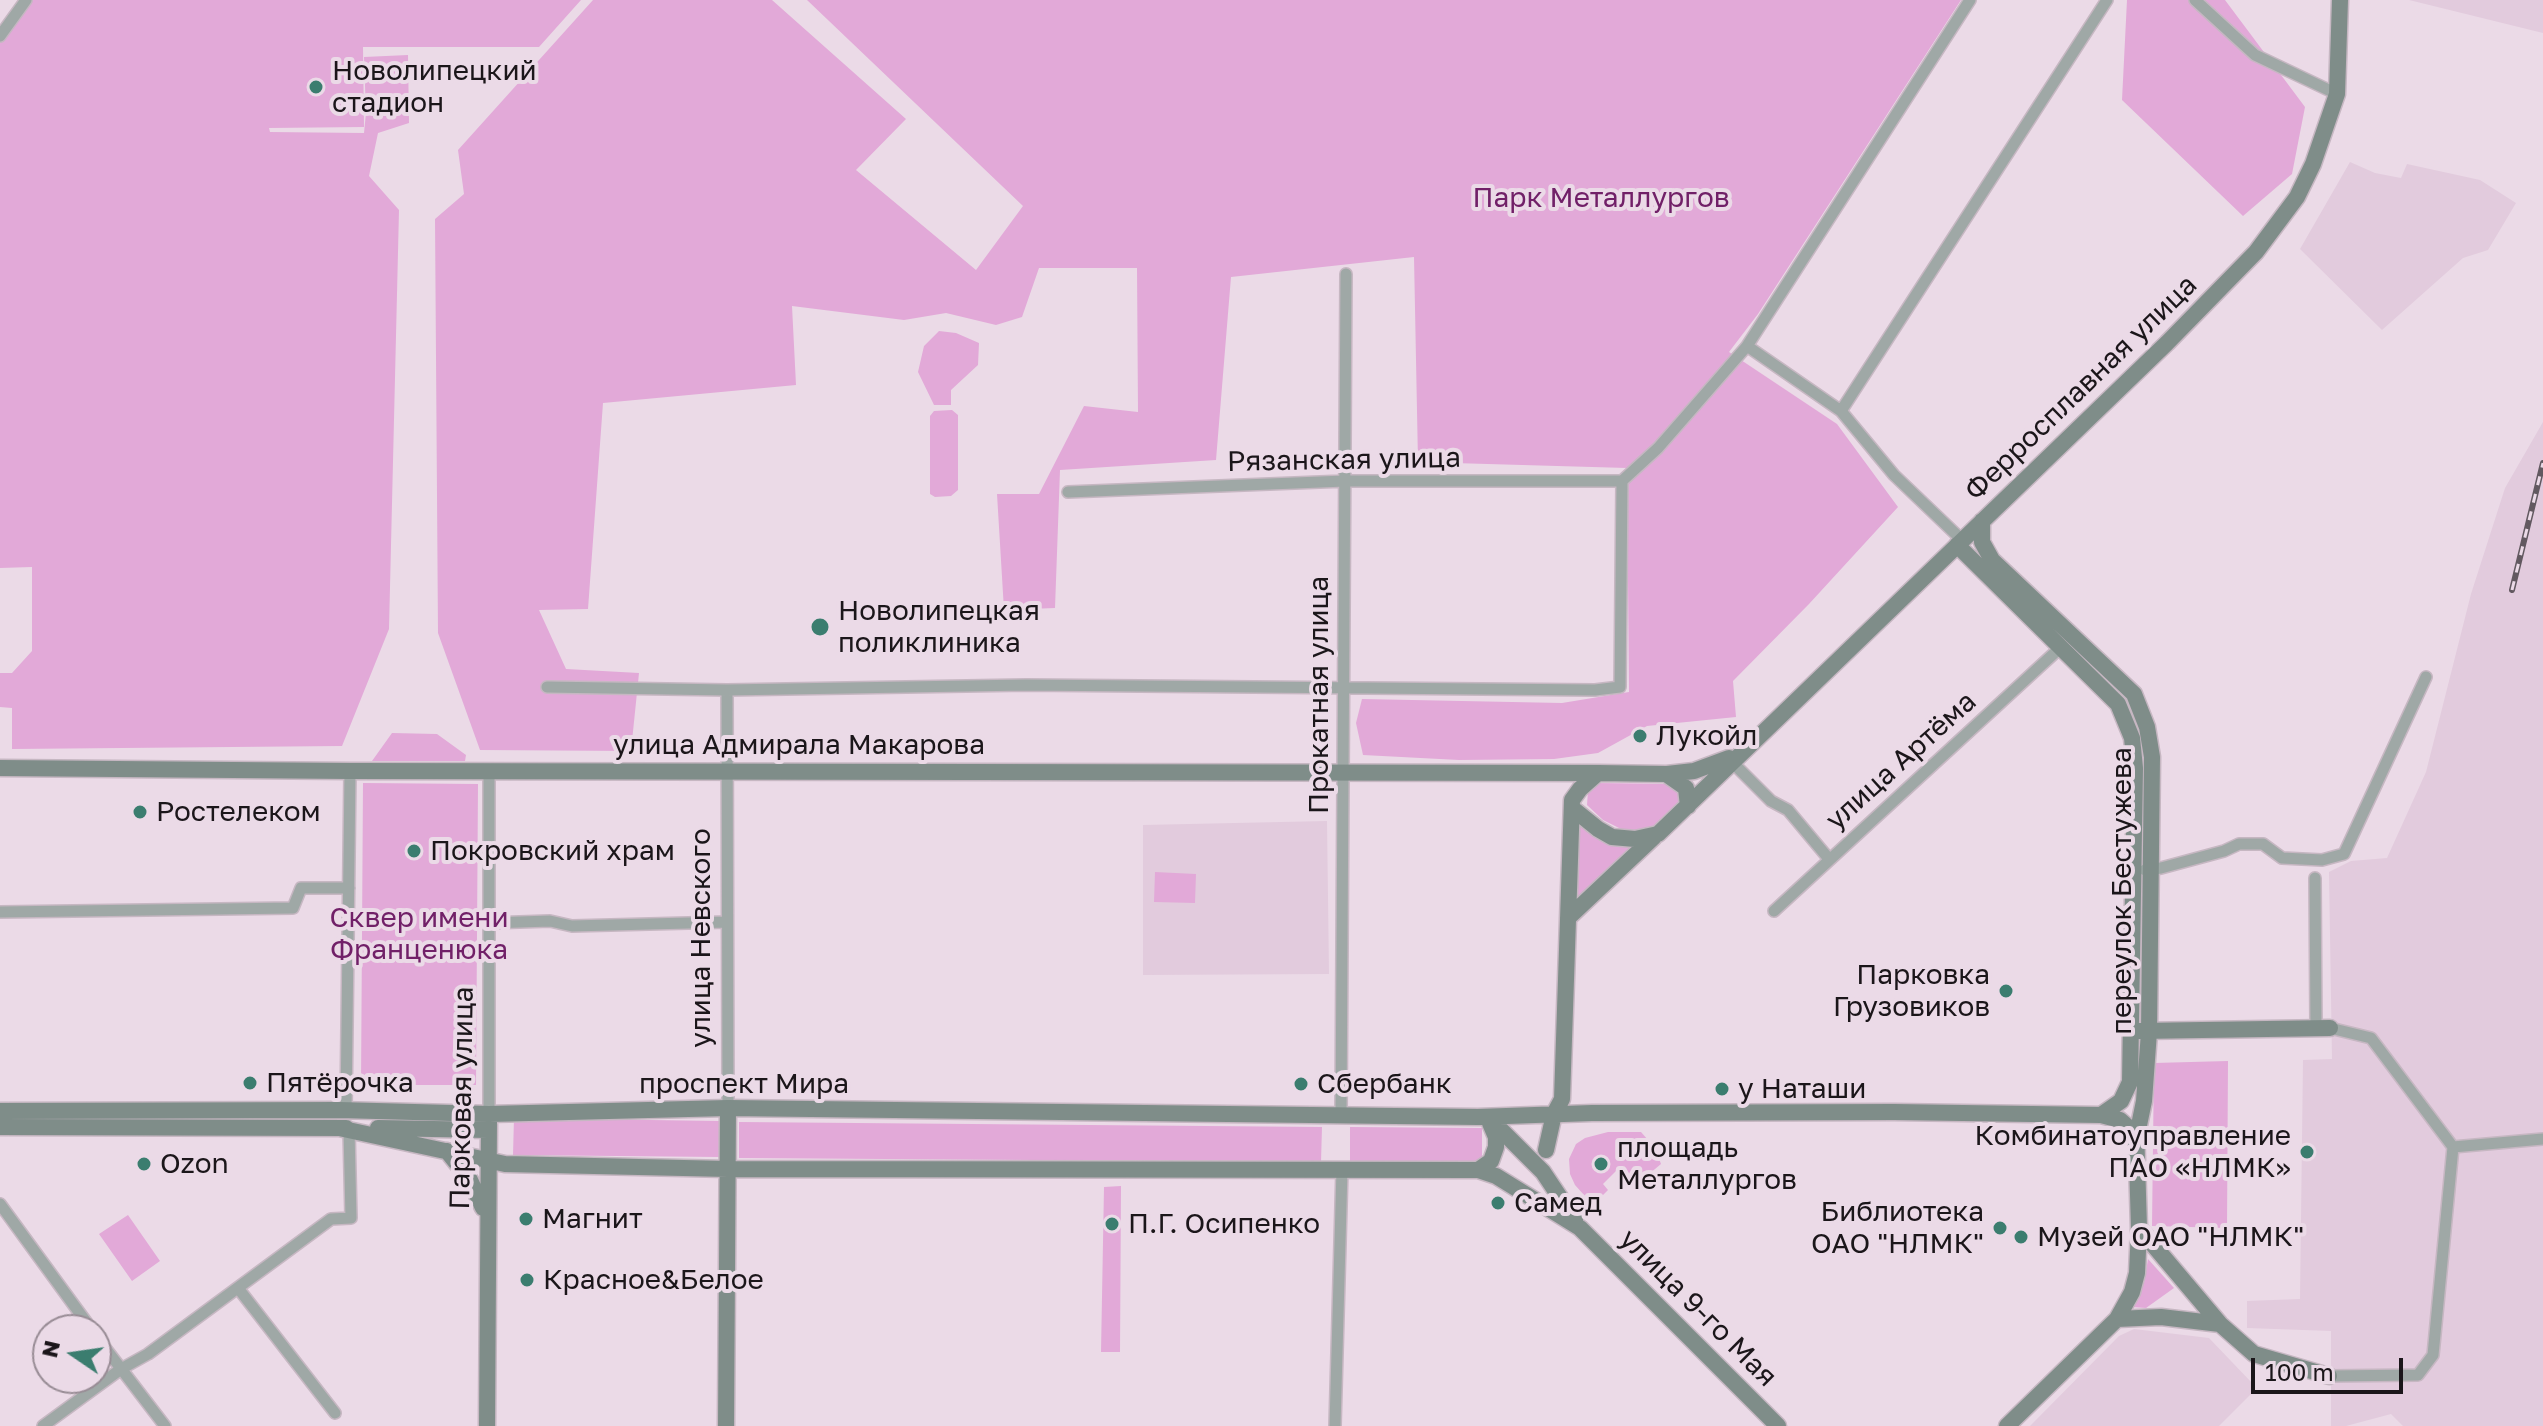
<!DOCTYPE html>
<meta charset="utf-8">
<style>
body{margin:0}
#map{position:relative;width:2543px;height:1426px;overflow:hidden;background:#ebdae7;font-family:"Golos Text",sans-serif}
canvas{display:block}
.north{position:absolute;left:32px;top:1314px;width:80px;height:80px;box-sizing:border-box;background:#ebdae7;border:2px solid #988c95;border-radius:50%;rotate:283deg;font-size:22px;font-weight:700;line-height:32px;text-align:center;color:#1b161a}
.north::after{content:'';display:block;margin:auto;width:28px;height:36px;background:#3b7d6f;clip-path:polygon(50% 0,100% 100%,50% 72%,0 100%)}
.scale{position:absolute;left:2251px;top:1358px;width:152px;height:36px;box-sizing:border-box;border:4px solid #1b161a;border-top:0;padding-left:10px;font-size:24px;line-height:28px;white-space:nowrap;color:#1b161a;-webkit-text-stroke:6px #ebdae7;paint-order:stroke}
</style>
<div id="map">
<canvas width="2543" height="1426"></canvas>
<div class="north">N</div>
<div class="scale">100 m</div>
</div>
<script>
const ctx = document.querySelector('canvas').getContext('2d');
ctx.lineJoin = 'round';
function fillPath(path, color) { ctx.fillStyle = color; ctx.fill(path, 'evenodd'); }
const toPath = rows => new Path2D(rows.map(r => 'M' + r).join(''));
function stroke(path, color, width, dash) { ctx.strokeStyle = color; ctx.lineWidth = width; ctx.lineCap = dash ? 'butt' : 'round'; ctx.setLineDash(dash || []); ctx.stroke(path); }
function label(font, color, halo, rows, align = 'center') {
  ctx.font = font + ' "Golos Text",sans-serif'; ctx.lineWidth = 8; ctx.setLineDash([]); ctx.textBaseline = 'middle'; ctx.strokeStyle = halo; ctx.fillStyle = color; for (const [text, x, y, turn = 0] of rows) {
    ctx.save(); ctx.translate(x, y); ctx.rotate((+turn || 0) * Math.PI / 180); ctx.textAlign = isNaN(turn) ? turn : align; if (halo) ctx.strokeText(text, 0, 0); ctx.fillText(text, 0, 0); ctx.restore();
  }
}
fillPath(toPath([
 [2409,0,2543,0,2543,33],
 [2350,162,2375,173,2401,178,2407,164,2480,180,2516,203,2488,250,2463,258,2382,330,2300,249],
 [2543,422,2543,1426,2403,1426,2391,1414,2346,1426,2331,1426,2331,1331,2247,1328,2247,1301,2300,1299,2303,1060,2332,1059,2329,872,2351,861,2387,858,2426,772,2471,594,2505,488],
 [1327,821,1329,974,1143,975,1143,825],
 [2134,1329,2209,1338,2253,1384,2251,1394,2219,1426,2030,1426,2119,1336]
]), '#e2cbdd');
fillPath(toPath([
 [32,0,581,0,539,47,363,47,364,127,269,128,270,132,364,133,366,113,364,57,408,55,409,123,378,133,369,176,399,210,389,629,342,746,12,749,12,708,0,707,0,673,12,673,32,651,32,567,0,568,0,43],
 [593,0,772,0,906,119,856,170,976,270,1023,206,807,0,1961,0,1758,314,1729,352,1837,424,1898,507,1809,604,1733,681,1736,717,1647,726,1598,753,1554,759,1459,760,1363,755,1356,723,1362,699,1562,703,1629,692,1627,468,1418,462,1414,257,1231,277,1216,460,1060,470,1055,608,1004,610,997,494,1039,494,1084,406,1138,412,1137,268,1039,268,1022,317,996,325,946,313,904,320,792,306,796,385,603,403,588,609,539,610,566,669,639,673,631,751,480,750,438,633,435,219,464,194,458,150],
 [2127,0,2225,0,2305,107,2292,174,2243,216,2122,100],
 [939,331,956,333,979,343,978,365,951,390,951,405,934,405,918,372,924,346],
 [952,410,958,415,958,490,951,496,935,497,930,494,930,416,934,411],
 [392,733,437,734,466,755,465,761,372,761],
 [363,783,478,784,476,1085,361,1085],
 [1597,783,1673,784,1680,795,1679,806,1651,830,1623,830,1603,820,1587,805,1588,791],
 [1576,821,1610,844,1632,847,1578,898],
 [1155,872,1196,874,1195,903,1154,902],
 [2228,1061,2227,1228,2152,1226,2154,1063],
 [514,1118,719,1121,719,1157,513,1155],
 [739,1122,1322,1127,1321,1162,739,1158],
 [1350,1127,1482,1128,1482,1162,1350,1161],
 [1608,1132,1641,1132,1655,1148,1661,1164,1637,1184,1619,1168,1603,1184,1608,1190,1593,1205,1575,1185,1570,1174,1569,1159,1576,1144,1585,1138],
 [1121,1186,1120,1352,1101,1352,1104,1187],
 [128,1215,160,1261,132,1281,99,1234],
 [2148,1259,2174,1288,2146,1308,2132,1307,2144,1283]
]), '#e2a9d8');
const street = toPath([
 [2195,0,2255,55,2337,94],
 [0,36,26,0],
 [1747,346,1841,411,1894,475,1962,540],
 [1841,411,2107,0],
 [1068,492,1345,481,1622,481],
 [547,687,727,690,1026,685,1595,690,1620,687,1622,481,1658,448,1747,346,1970,0],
 [727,690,728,1108],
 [1732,762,1771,801,1788,810,1829,859],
 [489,771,489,1114],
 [2145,870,2161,868,2224,851,2239,844,2263,844,2282,858,2322,860,2344,854,2426,677],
 [2315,878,2316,1028],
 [1774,911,2061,647],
 [0,912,293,908,301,888,349,888],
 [489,923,550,921,572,926,727,922],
 [2330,1028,2371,1038,2453,1147,2543,1139],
 [346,1111,350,771],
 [1341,1115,1346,274],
 [0,1204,92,1330],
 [238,1288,335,1413],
 [96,1336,165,1426],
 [2329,1376,2418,1375,2433,1355,2453,1147],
 [43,1426,121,1369,148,1354,331,1219,351,1218,349,1130],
 [1335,1426,1342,1169]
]);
const secondary = toPath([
 [1982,521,1982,542,1992,560,2134,694,2147,727,2152,757,2149,1032,2144,1101,2137,1135],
 [1957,545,2118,704,2132,738,2135,768,2130,1082,2121,1101,2101,1115],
 [0,768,350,771,1598,773],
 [1667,774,1694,771,1729,758],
 [1572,808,1598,829,1612,837,1635,839,1658,834,2167,343,2256,252,2297,197,2313,164,2337,94,2340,0],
 [1568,918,1654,837],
 [2139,1031,2330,1028],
 [0,1111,339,1110,489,1114,728,1108,1478,1117,1592,1113,1894,1112,2101,1115,2120,1120,2137,1135],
 [1488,1117,1543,1172,1575,1220],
 [0,1127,346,1128],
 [339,1128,505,1164,728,1169,1478,1170,1496,1176,1580,1228,1778,1426],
 [378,1128,488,1130],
 [1546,1150,1554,1114,1562,1099,1572,800,1580,789,1598,773,1666,774,1686,788,1688,806],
 [447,1151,470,1180,483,1208],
 [1478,1170,1491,1161,1496,1147,1496,1137,1490,1123],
 [2139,1228,2220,1324,2254,1354,2329,1376],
 [2117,1319,2161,1317,2220,1324],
 [487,1426,489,1120],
 [726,1426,728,1108],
 [2007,1426,2117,1319,2132,1292,2137,1273,2139,1228,2136,1127]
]);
stroke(street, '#c6b7c2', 14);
stroke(secondary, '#c6b7c2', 19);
stroke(street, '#9fa8a6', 11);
stroke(secondary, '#7f8d89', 16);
const rail = toPath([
 [2512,590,2543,463]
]);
stroke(rail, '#625960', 6);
stroke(rail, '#ebdae7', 3, [9]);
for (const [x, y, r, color] of [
 [316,87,8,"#3b7d6f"],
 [820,627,10,"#3b7d6f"],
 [1640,736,8,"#3b7d6f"],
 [140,812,8,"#3b7d6f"],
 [414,851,8,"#3b7d6f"],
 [2006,991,8,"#3b7d6f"],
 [250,1083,8,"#3b7d6f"],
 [1301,1084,8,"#3b7d6f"],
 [1722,1089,8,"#3b7d6f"],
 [2307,1152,8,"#3b7d6f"],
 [144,1164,8,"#3b7d6f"],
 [1601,1164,8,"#3b7d6f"],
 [1498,1203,8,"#3b7d6f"],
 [526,1219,8,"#3b7d6f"],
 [1112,1224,8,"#3b7d6f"],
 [2000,1228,8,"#3b7d6f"],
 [2021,1237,8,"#3b7d6f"],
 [527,1280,8,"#3b7d6f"]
]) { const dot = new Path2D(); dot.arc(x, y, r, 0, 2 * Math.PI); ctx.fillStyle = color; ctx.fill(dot); stroke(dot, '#ebdae7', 3); }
label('28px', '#1b161a', '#ebdae7', [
 ["Новолипецкий",332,71],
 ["стадион",332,103],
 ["Новолипецкая",838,611],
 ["поликлиника",838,643],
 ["Лукойл",1656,736],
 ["Ростелеком",156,812],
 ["Покровский храм",430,851],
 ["Парковка",1990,975,"right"],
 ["Грузовиков",1990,1007,"right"],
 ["Пятёрочка",266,1083],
 ["Сбербанк",1317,1084],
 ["у Наташи",1738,1089],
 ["Комбинатоуправление",2291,1136,"right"],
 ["ПАО «НЛМК»",2291,1168,"right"],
 ["площадь",1617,1148],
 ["Металлургов",1617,1180],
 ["Ozon",160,1164],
 ["Самед",1514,1203],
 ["Библиотека",1984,1212,"right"],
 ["ОАО \"НЛМК\"",1984,1244,"right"],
 ["Магнит",542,1219],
 ["П.Г. Осипенко",1128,1224],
 ["Музей ОАО \"НЛМК\"",2037,1237],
 ["Красное&Белое",543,1280]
], 'left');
label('28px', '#712068', '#ebdae7', [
 ["Парк Металлургов",1601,198],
 ["Сквер имени",419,918],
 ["Франценюка",419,950]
]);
label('28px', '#1b161a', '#ebdae7', [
 ["Ферросплавная улица",2081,388,-44],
 ["Рязанская улица",1344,460,-1],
 ["Прокатная улица",1319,695,-90],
 ["улица Адмирала Макарова",799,745],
 ["улица Артёма",1901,761,-42],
 ["переулок Бестужева",2122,891,-90],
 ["улица Невского",701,938,-90],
 ["проспект Мира",744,1084],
 ["Парковая улица",462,1098,-89],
 ["улица 9-го Мая",1698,1308,45]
]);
</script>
